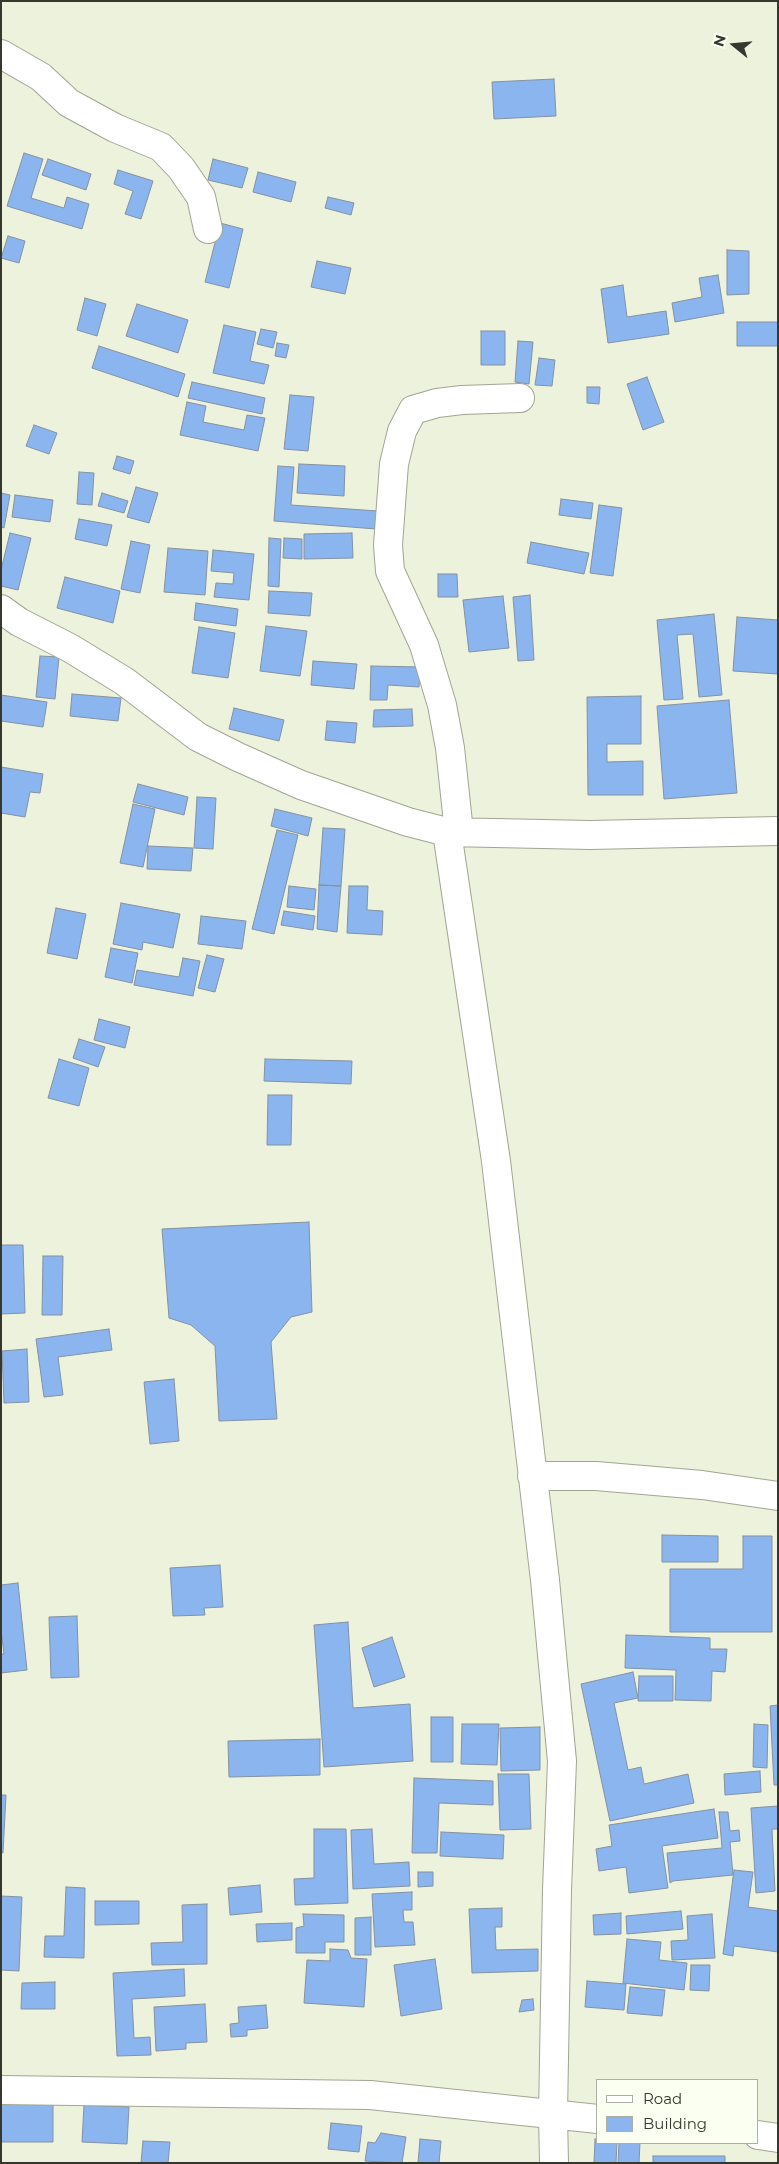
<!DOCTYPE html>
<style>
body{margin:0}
#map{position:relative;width:779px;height:2164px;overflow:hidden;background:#edf2dd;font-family:Montserrat,sans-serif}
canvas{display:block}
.frame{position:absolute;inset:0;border:2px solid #36382f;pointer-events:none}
.legend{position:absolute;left:596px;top:2079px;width:162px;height:65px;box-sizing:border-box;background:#fbfff2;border:1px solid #acafa4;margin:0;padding:6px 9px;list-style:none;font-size:15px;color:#36382f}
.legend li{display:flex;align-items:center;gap:10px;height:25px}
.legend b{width:25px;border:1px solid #acafa4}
.north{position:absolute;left:709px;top:20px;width:50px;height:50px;-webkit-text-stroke:4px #fbfff2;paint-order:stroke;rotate:287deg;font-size:14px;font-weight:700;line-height:20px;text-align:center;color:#36382f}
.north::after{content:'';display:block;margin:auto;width:18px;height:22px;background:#36382f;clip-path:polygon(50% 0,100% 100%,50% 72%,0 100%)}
</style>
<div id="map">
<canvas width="779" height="2164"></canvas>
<div class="frame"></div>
<ul class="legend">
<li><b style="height:6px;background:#fff"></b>Road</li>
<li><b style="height:14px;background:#8ab5ef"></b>Building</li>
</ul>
<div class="north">N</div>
</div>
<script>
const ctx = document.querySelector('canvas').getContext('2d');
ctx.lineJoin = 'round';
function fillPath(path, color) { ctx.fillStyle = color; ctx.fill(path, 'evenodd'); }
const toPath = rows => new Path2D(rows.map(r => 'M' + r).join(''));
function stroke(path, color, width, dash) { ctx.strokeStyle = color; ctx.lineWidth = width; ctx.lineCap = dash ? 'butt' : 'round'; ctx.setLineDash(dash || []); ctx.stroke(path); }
const building = toPath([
 [554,79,556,116,494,119,492,82,554,79],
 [24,153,43,159,31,198,64,208,67,197,89,204,82,229,7,206,24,153],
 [48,159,91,174,86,190,42,175,48,159],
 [213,159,248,168,242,188,208,180,213,159],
 [118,170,153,181,141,219,125,214,133,191,114,184,118,170],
 [258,172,296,182,291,202,253,192,258,172],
 [328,197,354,203,351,215,325,208,328,197],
 [220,223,243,229,229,288,205,282,220,223],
 [8,236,25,241,19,263,1,258,8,236],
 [727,250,749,251,749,294,727,295,727,250],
 [317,261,351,268,345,294,311,287,317,261],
 [718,275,724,313,675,322,672,303,702,297,699,278,718,275],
 [623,285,627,317,666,311,669,334,608,343,601,289,623,285],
 [85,298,106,304,97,336,77,330,85,298],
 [137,304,188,320,178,353,126,336,137,304],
 [737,322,778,322,778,346,737,346,737,322],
 [224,325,256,332,250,361,269,365,264,384,213,373,224,325],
 [261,329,277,332,273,348,257,344,261,329],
 [481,331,505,331,505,365,481,365,481,331],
 [518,341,533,342,529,384,515,382,518,341],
 [277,343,289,345,286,358,275,356,277,343],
 [99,346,185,374,178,397,92,368,99,346],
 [539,358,555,360,552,386,535,385,539,358],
 [647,377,664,422,643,430,627,384,647,377],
 [192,382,265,398,262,414,188,398,192,382],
 [587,387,600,387,599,404,587,403,587,387],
 [290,395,314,397,308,451,284,449,290,395],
 [187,402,206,406,203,422,244,430,247,415,265,418,258,451,180,435,187,402],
 [34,425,57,433,49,454,26,446,34,425],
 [117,456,134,461,130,474,113,469,117,456],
 [299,464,345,466,344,496,297,493,299,464],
 [278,466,294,467,291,505,378,511,376,529,274,521,278,466],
 [79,472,94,473,92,505,77,504,79,472],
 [136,487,158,493,149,523,127,517,136,487],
 [1,493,10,495,4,528,1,527,1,493],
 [102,493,128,501,124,513,98,506,102,493],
 [15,495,53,500,50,522,12,517,15,495],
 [561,499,593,503,591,519,559,515,561,499],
 [599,505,622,508,613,576,590,573,599,505],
 [79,519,112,525,107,546,75,539,79,519],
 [10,533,31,538,18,590,1,586,1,570,10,533],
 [352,533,353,558,304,559,304,534,352,533],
 [269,538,281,539,279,587,268,586,269,538],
 [284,538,302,539,302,559,283,558,284,538],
 [131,541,150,545,140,593,121,589,131,541],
 [531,542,589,553,584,574,527,563,531,542],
 [168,548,208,551,205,595,164,592,168,548],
 [213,550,254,554,249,600,214,597,216,583,233,584,234,573,211,571,213,550],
 [438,574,457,574,458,597,438,597,438,574],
 [65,577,120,591,113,623,57,608,65,577],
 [269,591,312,593,310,616,268,613,269,591],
 [530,595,534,660,518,661,513,597,530,595],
 [503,596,509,648,469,652,463,600,503,596],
 [196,603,238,609,236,626,194,620,196,603],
 [714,614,722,695,699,697,693,634,677,635,683,699,664,700,657,620,714,614],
 [737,617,778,620,778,674,733,671,737,617],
 [266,626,307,631,300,676,260,671,266,626],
 [199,627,235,633,228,678,192,673,199,627],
 [40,656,59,657,55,699,36,697,40,656],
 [313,661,357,664,354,689,311,685,313,661],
 [371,666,420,667,419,687,388,685,387,700,370,700,371,666],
 [72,694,121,698,118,721,70,716,72,694],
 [1,695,47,702,43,727,1,721,1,695],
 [641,696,641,744,607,744,607,762,643,761,643,795,588,795,587,697,641,696],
 [729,700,737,793,664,799,657,706,729,700],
 [234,708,284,720,279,741,229,729,234,708],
 [412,709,413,726,373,727,374,710,412,709],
 [327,721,357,723,355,743,325,740,327,721],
 [1,767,43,774,40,793,30,792,25,817,1,813,1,767],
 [138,784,188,797,184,815,133,802,138,784],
 [197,797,216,798,213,849,194,848,197,797],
 [133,804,155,809,143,867,120,863,133,804],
 [275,809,312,818,308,836,271,826,275,809],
 [323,828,345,829,341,886,319,885,323,828],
 [277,830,298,835,274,934,252,929,277,830],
 [148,846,193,848,191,871,147,869,148,846],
 [319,885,341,886,337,932,317,929,319,885],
 [289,886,316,889,314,910,287,907,289,886],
 [349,886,368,886,367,910,383,911,382,935,347,933,349,886],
 [121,903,180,914,173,948,143,942,142,950,113,944,121,903],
 [56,908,86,914,77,959,47,953,56,908],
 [284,911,315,916,313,930,281,925,284,911],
 [201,916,246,921,242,949,198,944,201,916],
 [111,948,138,953,132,983,105,977,111,948],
 [207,955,224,959,215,992,198,988,207,955],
 [183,958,200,961,193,996,134,985,137,970,179,977,183,958],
 [99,1019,130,1027,125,1048,94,1040,99,1019],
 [79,1039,105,1047,98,1067,73,1058,79,1039],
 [59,1059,89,1068,79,1106,48,1098,59,1059],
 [265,1059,352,1061,351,1084,264,1081,265,1059],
 [268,1095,292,1095,291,1145,267,1145,268,1095],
 [309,1222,312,1312,291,1317,271,1342,277,1419,219,1421,215,1346,191,1325,169,1318,162,1229,309,1222],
 [1,1245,23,1245,25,1313,1,1314,1,1245],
 [43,1256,63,1256,62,1315,42,1315,43,1256],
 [109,1329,112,1350,58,1357,63,1395,44,1397,36,1339,109,1329],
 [27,1349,29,1402,4,1403,2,1351,27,1349],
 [174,1379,179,1441,150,1444,144,1382,174,1379],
 [662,1535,718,1536,718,1562,662,1562,662,1535],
 [743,1536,772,1536,772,1632,670,1632,670,1569,743,1569,743,1536],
 [220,1565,223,1607,204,1608,205,1615,173,1616,170,1568,220,1565],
 [18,1583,27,1670,1,1673,1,1654,4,1654,1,1630,1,1585,18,1583],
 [77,1616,79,1677,51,1678,49,1617,77,1616],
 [348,1622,353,1708,410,1704,413,1761,324,1767,314,1625,348,1622],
 [626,1635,710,1638,710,1649,727,1649,725,1672,712,1671,711,1701,675,1700,676,1670,625,1668,626,1635],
 [392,1637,405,1677,374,1687,362,1648,392,1637],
 [633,1672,638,1698,614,1703,628,1770,641,1767,644,1784,688,1774,694,1803,610,1821,581,1684,633,1672],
 [639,1676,673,1676,673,1701,638,1701,639,1676],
 [778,1705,778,1785,774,1785,770,1706,778,1705],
 [431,1717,453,1717,453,1762,431,1762,431,1717],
 [462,1724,499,1724,497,1765,461,1764,462,1724],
 [754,1724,768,1725,767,1768,753,1767,754,1724],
 [540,1727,540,1770,501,1771,500,1728,540,1727],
 [320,1739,320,1775,229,1777,228,1741,320,1739],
 [760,1771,761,1792,725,1795,724,1774,760,1771],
 [498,1774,529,1774,531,1829,500,1830,498,1774],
 [414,1778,493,1781,493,1805,439,1803,437,1853,412,1853,414,1778],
 [1,1795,6,1795,3,1853,1,1853,1,1795],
 [778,1806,778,1829,772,1829,775,1891,756,1893,751,1808,778,1806],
 [714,1809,718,1838,662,1846,668,1888,629,1893,626,1867,599,1871,596,1849,612,1846,609,1825,714,1809],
 [719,1812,728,1812,730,1831,739,1830,740,1841,730,1842,733,1875,673,1881,670,1883,667,1853,722,1848,719,1812],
 [314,1829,346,1829,348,1903,295,1905,294,1879,314,1878,314,1829],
 [372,1829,374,1864,409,1862,410,1886,353,1889,351,1830,372,1829],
 [441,1832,504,1835,503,1859,440,1856,441,1832],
 [734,1870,753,1872,748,1907,778,1911,778,1952,734,1946,733,1956,723,1954,734,1870],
 [418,1872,433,1872,433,1886,418,1887,418,1872],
 [260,1885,262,1912,230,1915,228,1888,260,1885],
 [66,1887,85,1888,84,1958,44,1957,45,1936,64,1936,66,1887],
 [412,1892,412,1910,403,1910,404,1922,413,1922,415,1945,375,1947,372,1894,412,1892],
 [1,1896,22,1897,19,1971,1,1970,1,1896],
 [95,1901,139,1901,139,1924,95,1925,95,1901],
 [207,1904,207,1964,152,1965,151,1943,183,1942,182,1905,207,1904],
 [502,1908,502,1927,495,1927,496,1950,538,1949,538,1971,472,1973,469,1909,502,1908],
 [681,1911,683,1929,627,1934,626,1916,681,1911],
 [621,1913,621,1934,594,1935,593,1915,621,1913],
 [303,1914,344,1915,344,1942,325,1942,325,1953,296,1953,296,1928,304,1926,303,1914],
 [712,1914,715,1958,672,1960,671,1941,688,1940,687,1916,712,1914],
 [371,1917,371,1955,355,1955,355,1918,371,1917],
 [292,1923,292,1940,257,1942,256,1924,292,1923],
 [627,1939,661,1942,659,1960,687,1963,684,1990,623,1983,627,1939],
 [330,1949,348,1950,351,1958,367,1959,364,2007,304,2003,307,1960,330,1961,330,1949],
 [435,1959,442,2009,401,2016,394,1965,435,1959],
 [691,1965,710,1965,709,1991,690,1990,691,1965],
 [184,1969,185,1996,132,1999,134,2038,150,2037,151,2055,117,2056,113,1973,184,1969],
 [587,1981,626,1984,624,2010,585,2007,587,1981],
 [55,1982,55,2009,21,2009,22,1983,55,1982],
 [630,1987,665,1990,662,2016,627,2013,630,1987],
 [533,1999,534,2010,519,2012,522,2000,533,1999],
 [205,2004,207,2042,186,2043,186,2049,156,2051,154,2007,205,2004],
 [266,2005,268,2028,247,2030,247,2036,231,2037,230,2024,239,2023,238,2007,266,2005],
 [53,2102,53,2142,1,2142,1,2103,53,2102],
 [84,2105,129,2107,127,2144,82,2142,84,2105],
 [331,2123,362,2126,359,2152,328,2149,331,2123],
 [381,2133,406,2137,402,2163,365,2161,368,2142,375,2143,381,2133],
 [420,2139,441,2141,439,2163,418,2163,420,2139],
 [595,2139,598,2139,598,2143,617,2143,616,2163,594,2163,595,2139],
 [143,2141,170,2142,168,2163,141,2163,143,2141],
 [619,2143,640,2143,639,2163,618,2163,619,2143],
 [653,2156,725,2156,725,2163,653,2163,653,2156]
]);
fillPath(building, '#8ab5ef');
stroke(building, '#8491a1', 1);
const minor = toPath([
 [1,54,41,77,69,103,115,128,161,147,181,168,201,197,208,229],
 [1,609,19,622,70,648,124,681,198,737,238,757,301,785,408,822,447,832,590,835,778,831],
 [447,832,496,1161,545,1580,562,1761,557,1890,553,2115,554,2163],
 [459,832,450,748,442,705,424,645,390,571,388,545,394,464,402,431,413,410,437,403,462,400,520,398],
 [532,1476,596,1476,702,1485,778,1496],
 [1,2090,370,2095,598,2119],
 [758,2135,778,2138]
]);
stroke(minor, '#a1a592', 30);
stroke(minor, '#fff', 28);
</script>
